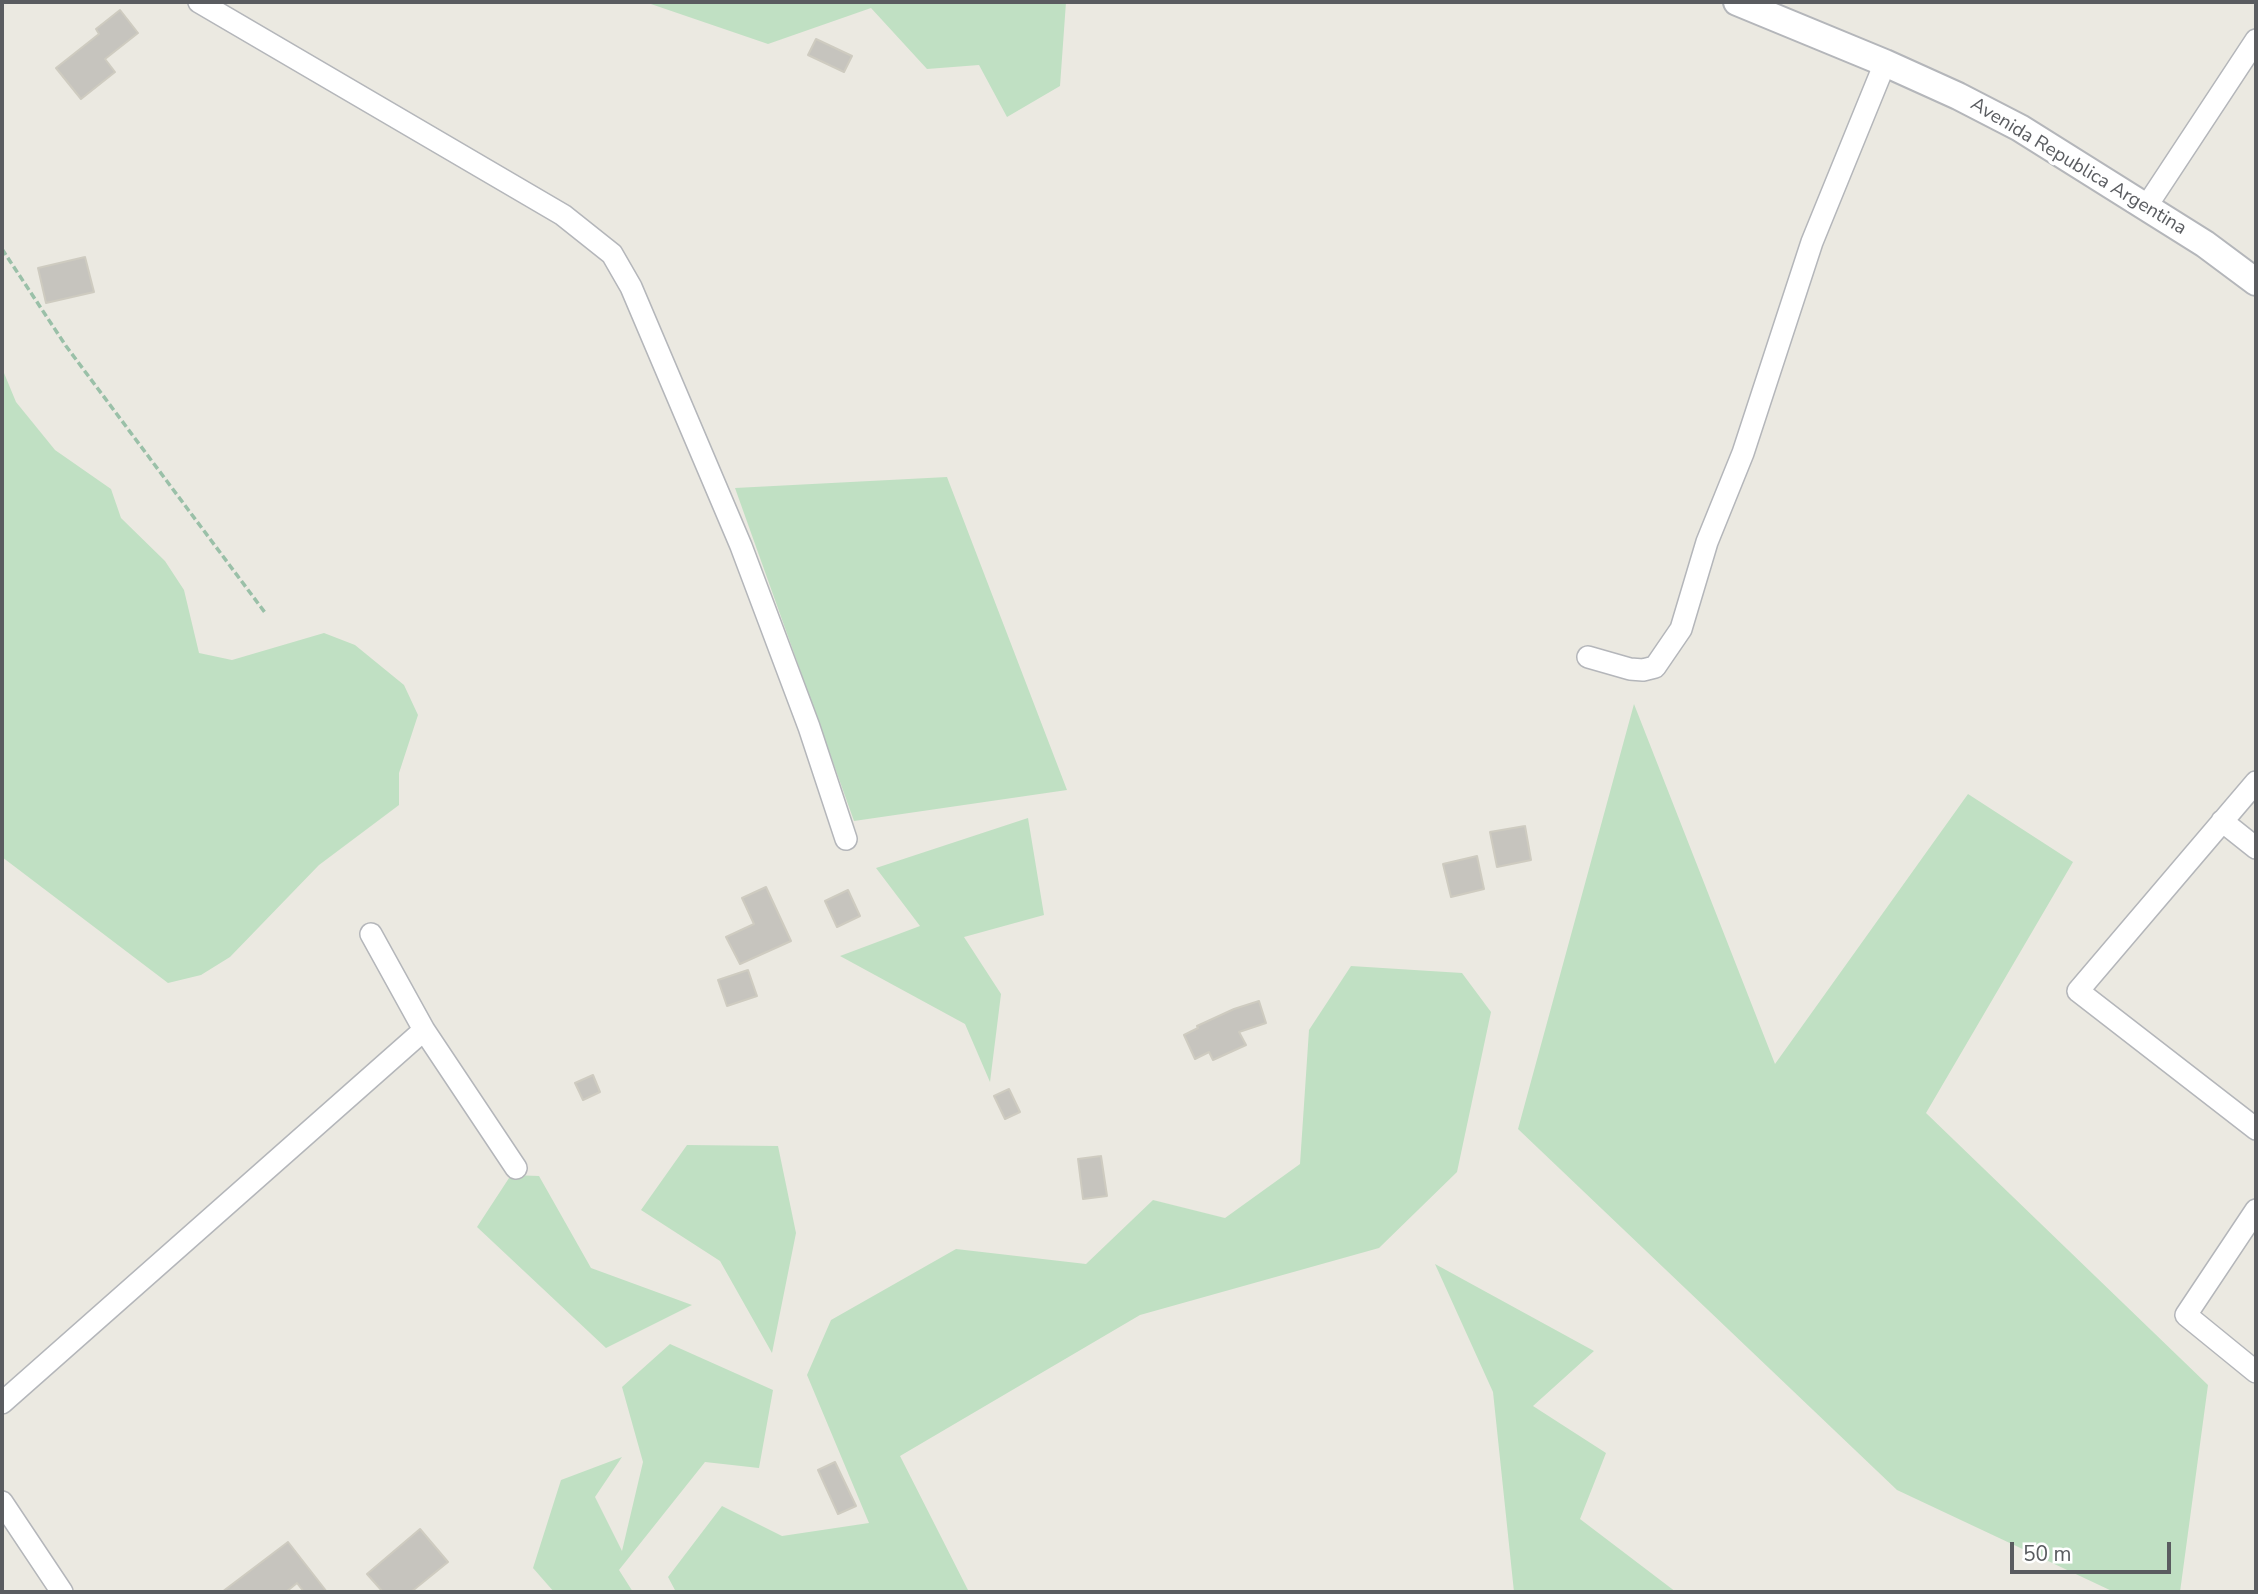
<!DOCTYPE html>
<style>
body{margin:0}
#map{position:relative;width:2258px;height:1594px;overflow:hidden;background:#ebe9e1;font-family:"Nunito Sans",sans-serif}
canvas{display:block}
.frame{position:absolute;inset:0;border:4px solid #5a5c60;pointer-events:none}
.scale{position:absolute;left:2010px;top:1542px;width:161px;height:32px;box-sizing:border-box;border:4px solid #5a5c60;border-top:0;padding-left:9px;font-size:21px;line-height:24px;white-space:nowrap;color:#5a5c60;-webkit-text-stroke:5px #fff;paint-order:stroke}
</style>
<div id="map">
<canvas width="2258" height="1594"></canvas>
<div class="frame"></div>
<div class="scale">50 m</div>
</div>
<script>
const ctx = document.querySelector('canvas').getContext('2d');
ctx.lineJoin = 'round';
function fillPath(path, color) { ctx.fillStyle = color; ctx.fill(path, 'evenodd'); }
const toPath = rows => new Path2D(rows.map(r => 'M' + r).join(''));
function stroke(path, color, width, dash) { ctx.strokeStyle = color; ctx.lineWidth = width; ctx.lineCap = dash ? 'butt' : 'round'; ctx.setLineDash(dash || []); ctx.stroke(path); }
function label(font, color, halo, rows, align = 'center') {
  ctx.font = font + ' "Nunito Sans",sans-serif'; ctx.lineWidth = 7; ctx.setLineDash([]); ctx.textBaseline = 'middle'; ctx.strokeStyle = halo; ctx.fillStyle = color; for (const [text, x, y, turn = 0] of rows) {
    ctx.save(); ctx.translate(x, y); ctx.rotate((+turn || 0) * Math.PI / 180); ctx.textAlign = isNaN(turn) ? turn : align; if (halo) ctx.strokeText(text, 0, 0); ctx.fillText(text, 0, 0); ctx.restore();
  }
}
fillPath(toPath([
 [645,2,1066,2,1060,86,1007,117,979,65,927,69,871,8,768,44],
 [2,341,4,373,16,402,55,450,111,489,121,518,165,561,184,590,199,653,232,660,324,633,355,645,404,685,418,715,399,773,399,805,319,865,230,957,201,975,168,983,2,857],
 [947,477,1067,790,854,821,735,488],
 [1634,704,1775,1064,1968,794,2073,862,1926,1113,2208,1385,2180,1592,2114,1592,1897,1490,1518,1129],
 [1028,818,1044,915,964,937,1001,994,990,1082,965,1024,840,956,920,926,876,868],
 [1351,966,1462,973,1491,1012,1457,1172,1379,1248,1140,1315,900,1456,969,1592,676,1592,668,1577,722,1506,782,1536,869,1523,807,1375,831,1320,956,1249,1086,1264,1153,1200,1225,1218,1300,1164,1309,1030],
 [687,1145,778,1146,796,1233,772,1353,720,1261,641,1210],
 [511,1175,539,1176,591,1268,692,1305,606,1348,477,1227],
 [1435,1264,1594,1351,1533,1406,1606,1453,1580,1519,1676,1592,1514,1592,1493,1392],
 [670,1344,773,1390,759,1468,705,1462,619,1570,633,1592,554,1592,533,1568,561,1480,622,1457,595,1497,622,1551,643,1462,622,1387]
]), '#c0e0c3');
const building = toPath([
 [120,10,138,33,105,59,115,72,81,99,56,68,99,34,96,29,120,10],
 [816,39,852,56,844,72,808,55,816,39],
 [85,257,94,292,46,303,38,268,85,257],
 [1525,826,1531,860,1497,867,1490,832,1525,826],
 [1477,856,1484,889,1451,897,1443,864,1477,856],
 [766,887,791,941,740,964,726,937,754,924,742,898,766,887],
 [848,890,860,916,837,927,825,901,848,890],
 [748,970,757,996,727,1006,718,980,748,970],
 [1259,1001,1266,1023,1239,1032,1246,1045,1213,1060,1209,1052,1195,1059,1184,1035,1198,1028,1197,1026,1234,1009,1259,1001],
 [593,1075,600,1092,583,1100,575,1083,593,1075],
 [1009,1089,1020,1112,1005,1119,994,1096,1009,1089],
 [1101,1156,1107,1196,1083,1199,1078,1159,1101,1156],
 [835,1462,856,1506,838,1514,818,1470,835,1462],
 [420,1529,448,1562,411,1592,383,1592,367,1574,420,1529],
 [288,1542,327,1592,304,1592,297,1583,286,1592,222,1592,288,1542]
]);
fillPath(building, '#c6c4be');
stroke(building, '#cecbc0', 2);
const minor = toPath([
 [199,2,563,215,612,254,631,287,741,546,809,727,846,839],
 [2146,207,2256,40],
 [1588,657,1630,669,1643,670,1655,667,1681,629,1707,542,1743,453,1812,242,1885,63],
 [2256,782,2078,991,2256,1129],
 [2222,821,2256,848],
 [371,934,424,1030,516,1168],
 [2256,1210,2186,1315,2256,1372],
 [2,1403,424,1030],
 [2,1502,62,1592]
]);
const tertiary = toPath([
 [1737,2,1885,63,1958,96,2020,128,2205,244,2256,282]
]);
stroke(minor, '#b4b6ba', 24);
stroke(tertiary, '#b4b6ba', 30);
stroke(toPath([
 [2,249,66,346,266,614]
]), '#9ac0a8', 3.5, [7, 3.5]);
stroke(minor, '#fff', 21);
stroke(tertiary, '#fff', 26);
label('19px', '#5a5c60', '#fff', [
 ["Avenida Republica Argentina",2078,167,31]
]);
</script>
